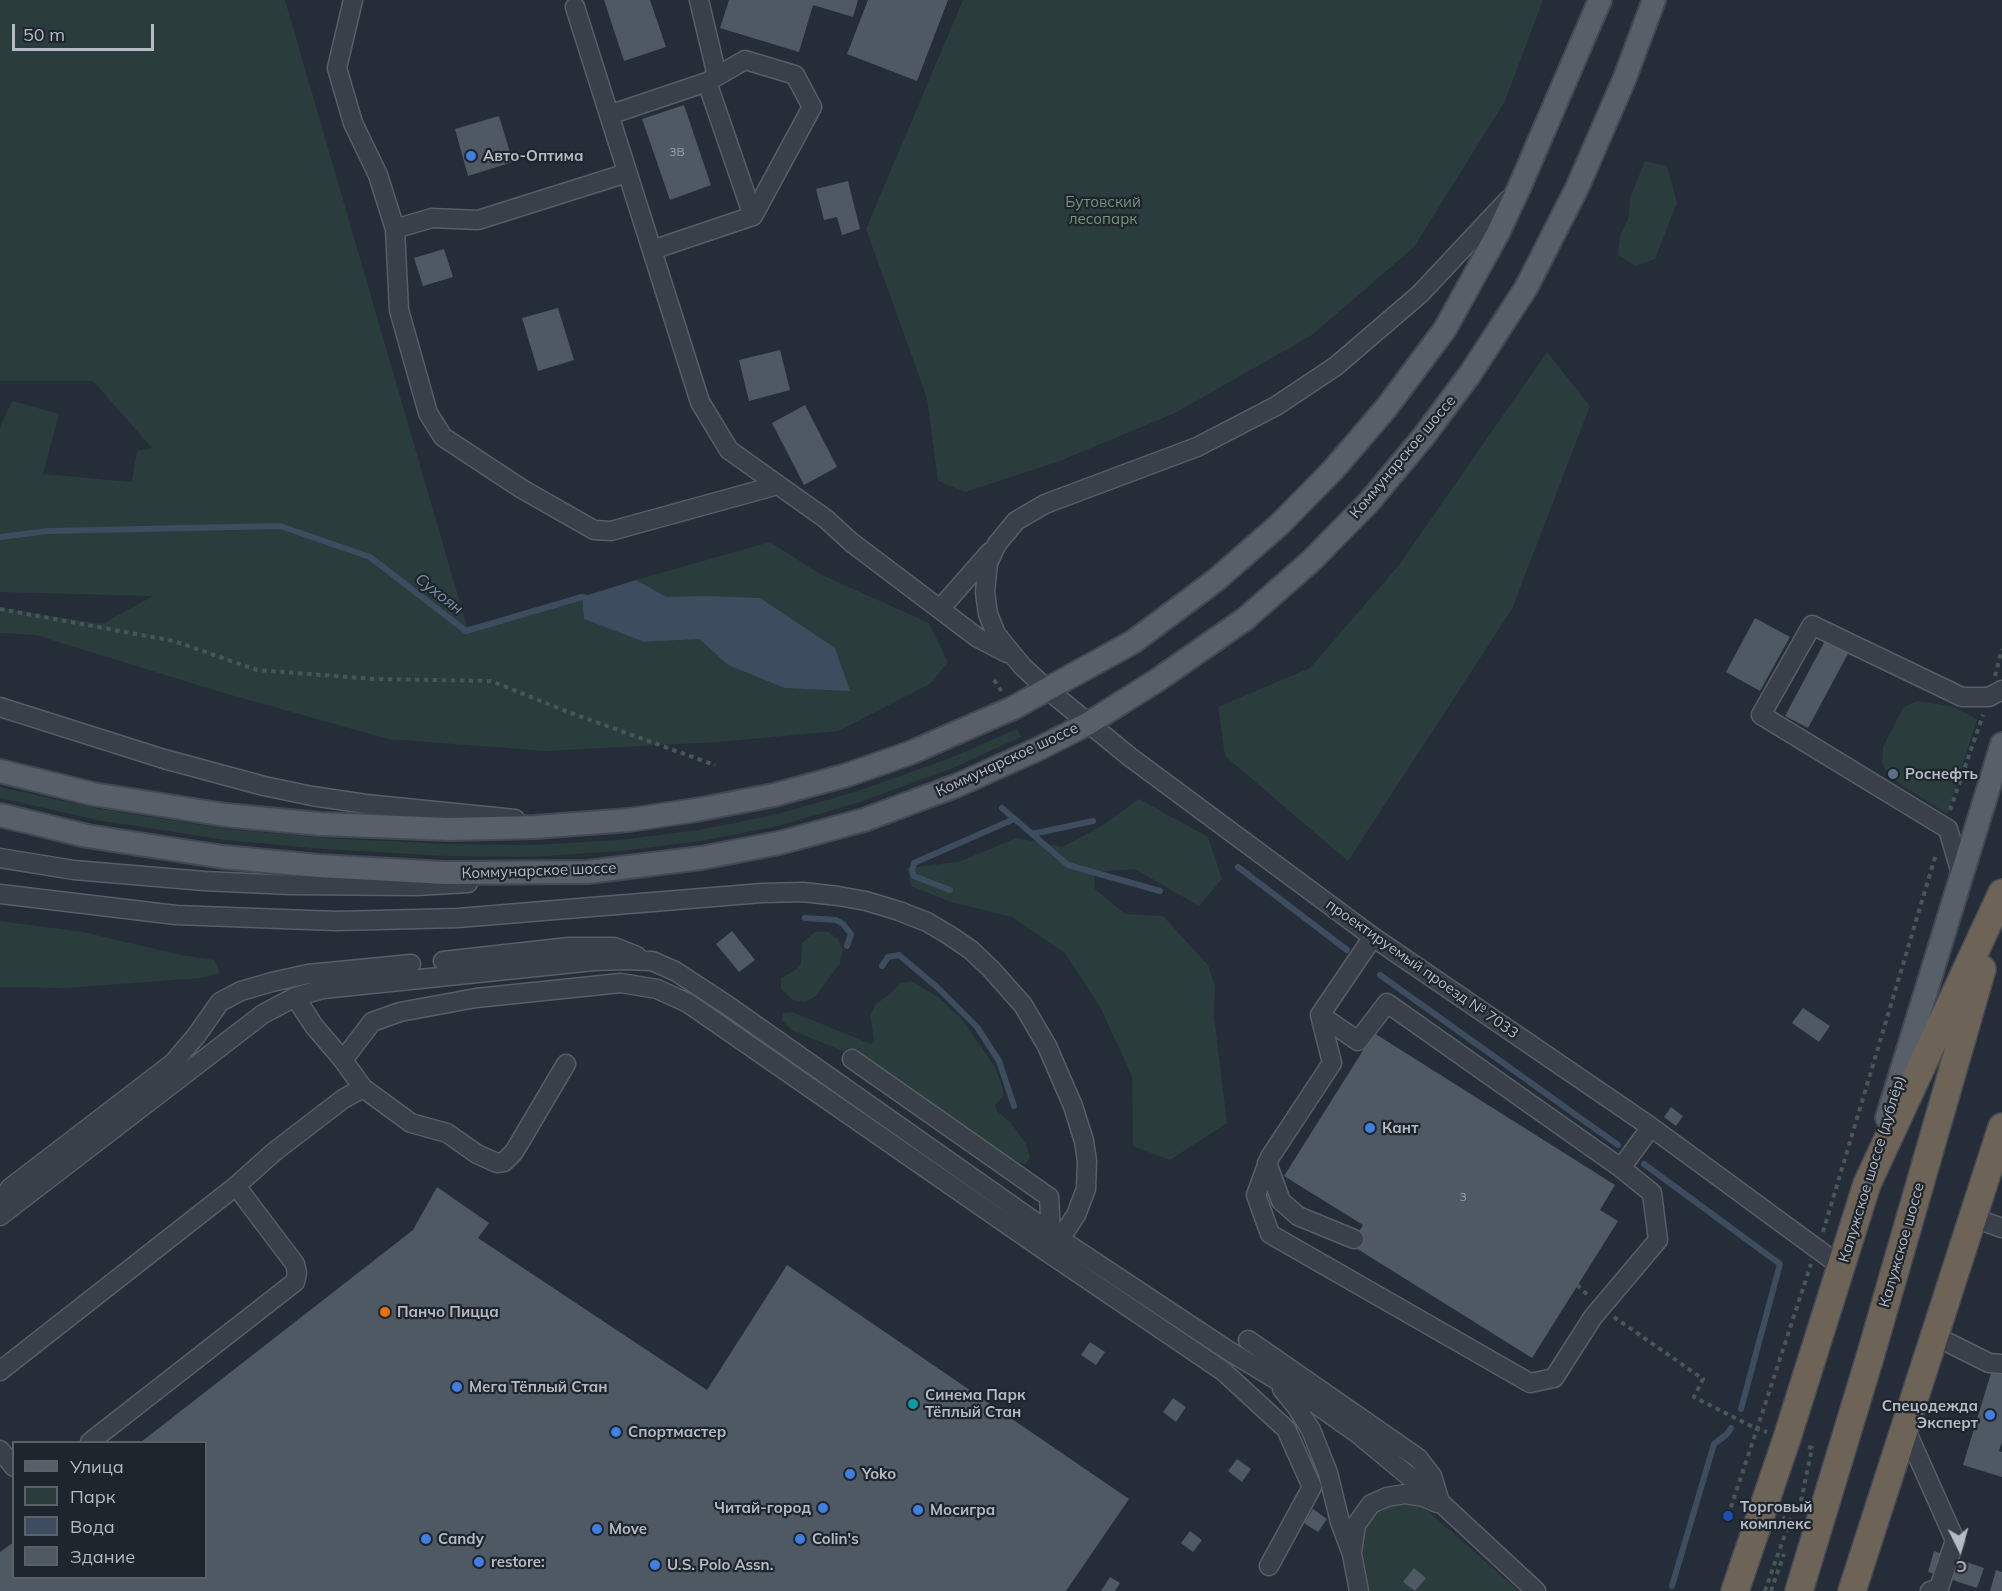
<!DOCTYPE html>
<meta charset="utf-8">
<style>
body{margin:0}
#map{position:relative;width:2002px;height:1591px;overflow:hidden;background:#252e38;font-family:Mulish,sans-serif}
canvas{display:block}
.legend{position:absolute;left:12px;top:1441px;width:195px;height:138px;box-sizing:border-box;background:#1e252d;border:2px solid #5a6169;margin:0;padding:8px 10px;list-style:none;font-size:18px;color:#b4bbc4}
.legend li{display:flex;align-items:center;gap:12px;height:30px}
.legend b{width:30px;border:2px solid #5a6169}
.north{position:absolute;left:1930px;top:1519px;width:60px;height:60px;-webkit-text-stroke:4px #1e252d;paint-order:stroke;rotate:175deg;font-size:16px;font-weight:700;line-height:24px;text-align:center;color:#b4bbc4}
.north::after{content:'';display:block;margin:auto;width:21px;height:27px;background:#b4bbc4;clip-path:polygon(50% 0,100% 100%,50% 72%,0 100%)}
.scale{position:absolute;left:12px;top:24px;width:142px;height:27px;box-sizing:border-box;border:3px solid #b4bbc4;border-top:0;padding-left:8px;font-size:18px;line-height:21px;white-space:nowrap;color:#b4bbc4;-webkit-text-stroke:4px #1e252d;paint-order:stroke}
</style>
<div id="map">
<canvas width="2002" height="1591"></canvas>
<ul class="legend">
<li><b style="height:8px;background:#575f69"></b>Улица</li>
<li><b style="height:16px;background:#2a3c3b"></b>Парк</li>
<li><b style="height:16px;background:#3d4d5f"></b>Вода</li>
<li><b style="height:16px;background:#4e5963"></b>Здание</li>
</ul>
<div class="north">С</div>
<div class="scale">50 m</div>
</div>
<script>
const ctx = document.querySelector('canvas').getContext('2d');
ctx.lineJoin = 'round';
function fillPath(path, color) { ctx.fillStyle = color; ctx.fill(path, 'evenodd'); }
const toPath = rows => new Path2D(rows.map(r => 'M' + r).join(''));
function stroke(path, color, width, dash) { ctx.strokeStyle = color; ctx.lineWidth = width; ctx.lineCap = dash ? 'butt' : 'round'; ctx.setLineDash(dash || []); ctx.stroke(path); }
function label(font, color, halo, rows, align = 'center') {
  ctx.font = font + ' Mulish,sans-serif'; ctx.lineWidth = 4.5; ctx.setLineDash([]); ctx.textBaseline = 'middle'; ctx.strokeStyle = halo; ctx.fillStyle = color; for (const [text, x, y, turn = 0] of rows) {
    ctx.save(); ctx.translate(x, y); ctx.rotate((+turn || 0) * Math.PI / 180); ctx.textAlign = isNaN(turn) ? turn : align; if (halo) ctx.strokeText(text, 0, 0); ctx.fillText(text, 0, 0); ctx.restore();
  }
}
fillPath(toPath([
 [0,0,285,0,467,627,582,597,584,619,644,642,699,639,728,665,703,596,665,598,636,580,770,542,820,574,929,623,948,662,930,684,838,731,718,742,546,751,388,739,217,691,36,635,0,633,0,608,102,624,153,596,0,592,0,427,12,401,59,414,43,474,132,482,137,451,152,448,93,381,0,381],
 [963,0,1543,0,1505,101,1414,247,1312,335,1175,413,1060,461,965,492,938,481,927,398,866,229],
 [1645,161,1667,166,1677,203,1655,259,1635,266,1618,255,1620,235,1629,217,1630,198],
 [1547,352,1590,406,1512,609,1348,861,1225,756,1218,707,1310,668,1399,565],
 [1916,701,1951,706,1977,719,1947,814,1888,776,1882,762,1883,747,1903,708],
 [1017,729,1021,737,953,768,860,802,778,826,700,841,620,851,532,857,446,856,323,849,225,840,97,820,0,798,0,787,100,809,227,829,326,838,446,844,533,845,620,840,698,830,778,814,858,791,950,758],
 [1139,799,1208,837,1222,879,1199,906,1135,869,1094,872,1095,889,1125,914,1163,916,1208,965,1215,986,1214,1016,1227,1123,1170,1160,1133,1146,1132,1076,1100,1007,1065,953,1012,917,951,902,911,886,907,868,958,862,1017,838,1062,847,1102,826],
 [0,921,83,932,181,955,214,960,220,973,201,978,64,988,0,987],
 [827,931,838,939,843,950,840,963,816,996,805,1002,793,1000,781,989,781,978,794,971,801,964,802,943,815,932],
 [911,981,938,997,961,1018,995,1067,1003,1089,1003,1097,995,1105,997,1111,1010,1122,1026,1144,1030,1158,1025,1164,1018,1162,984,1142,866,1060,793,1031,782,1020,783,1013,792,1012,871,1044,874,1039,870,1015,876,1004,890,994,900,983],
 [1403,1501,1417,1504,1428,1511,1519,1591,1370,1591,1360,1539,1365,1522,1384,1504]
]), '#2a3c3b');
fillPath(toPath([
 [636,580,666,597,703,596,760,598,835,648,850,691,785,688,728,665,699,639,644,642,584,619,582,597]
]), '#3d4d5f');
stroke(toPath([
 [0,537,48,531,280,526,370,557,466,631,582,597,587,598],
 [1002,808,1068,865,1160,891],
 [1032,834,1093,821],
 [1238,867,1347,950],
 [950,890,914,876,912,871,914,863,1014,819],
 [805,918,836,920,843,924,851,934,847,946],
 [882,966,888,957,899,955,938,988,977,1027,999,1061,1014,1106],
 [1380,975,1618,1145],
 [1644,1164,1780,1264,1741,1409],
 [1672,1586,1714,1444,1727,1434,1731,1428]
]), '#3d4d5f', 6);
fillPath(toPath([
 [604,0,650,0,666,47,624,61],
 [729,0,858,0,853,17,813,5,799,52,720,28],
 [868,0,948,0,917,81,847,54],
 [684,105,711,185,670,200,642,119],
 [499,116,513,162,468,176,455,129],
 [848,181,860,229,842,235,837,217,824,220,816,189],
 [444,249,453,277,423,286,414,258],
 [558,308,574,360,538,371,522,318],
 [780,350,790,390,749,401,739,360],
 [805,405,837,467,804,485,772,423],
 [1755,618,1790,637,1760,691,1726,672],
 [1834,624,1857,637,1808,728,1785,716],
 [732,931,755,960,739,972,716,944],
 [1803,1008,1830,1026,1819,1042,1792,1023],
 [1374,1033,1615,1185,1600,1210,1618,1221,1532,1358,1351,1245,1363,1225,1284,1176],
 [1671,1107,1683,1116,1676,1126,1664,1117],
 [437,1187,489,1223,478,1238,707,1390,787,1265,1129,1499,1066,1591,0,1591,0,1552,14,1542,14,1578,206,1578,206,1442,141,1442,413,1230],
 [1090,1342,1105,1352,1096,1365,1081,1355],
 [1992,1370,2002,1373,2002,1441,1999,1451,2002,1452,2002,1477,1963,1465],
 [1173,1398,1186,1407,1176,1422,1163,1412],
 [1237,1459,1251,1469,1242,1482,1228,1471],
 [1313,1509,1327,1519,1318,1532,1304,1523],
 [1190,1531,1202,1540,1193,1552,1181,1543],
 [1934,1551,1984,1568,1977,1588,1928,1572],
 [1414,1568,1426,1578,1415,1591,1403,1582],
 [1996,1570,2002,1572,2002,1591,1990,1591],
 [1110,1577,1120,1583,1115,1591,1101,1591]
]), '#4e5963');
const minor = toPath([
 [353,0,337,68,353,123,378,175,395,229],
 [699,0,717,76],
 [575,7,700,402,729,450,826,519,851,542,978,638,1007,653],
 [707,82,745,60,795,75,812,107,753,216],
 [609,115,707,82,753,216,652,250],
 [627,173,478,220,432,218,395,229,399,310,428,413,443,437,522,489,594,530,611,531,778,485],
 [1509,199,1420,294,1336,366,1276,406,1197,447,1045,504,1016,521,997,544,988,563,985,592,988,614,996,634,1022,666,1048,690,1130,757,1373,937,1651,1127,1842,1267],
 [940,609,990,552],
 [0,707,164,759,264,786,312,796,366,804,515,819],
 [0,858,74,870,204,881,290,885,417,886,468,883],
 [1962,877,1948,829,1761,715,1812,625,1962,697,1989,697,2002,690],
 [0,894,176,915,336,921,458,918,762,893,803,892,838,896,866,901,899,911,927,922,949,935,971,950,991,969,1023,1005,1047,1046,1073,1106,1084,1141,1087,1161,1086,1189,1076,1215,1066,1230],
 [443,961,569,947,614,947,637,956],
 [295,997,314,1026,343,1060,363,1088,411,1123,447,1133,477,1154,497,1163,504,1162,514,1152,566,1064],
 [1320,1015,1358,1041,1387,1003,1621,1168,1652,1193,1658,1240,1593,1317,1554,1378,1530,1383,1270,1234,1256,1195,1270,1157,1332,1063,1320,1015,1373,937],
 [852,1059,1049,1197,1051,1233],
 [343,1060,372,1022,400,1012,476,998,621,983,657,989,688,1003,1040,1247,1223,1371,1286,1429,1312,1487,1269,1566],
 [1267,1163,1281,1201,1298,1216,1354,1239],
 [1621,1168,1651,1127],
 [0,1205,10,1188,173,1063,196,1036,220,1002,241,991,272,982,308,974,411,964],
 [0,1216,263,1014,295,997,323,989,594,961,623,960,652,961,675,971,727,1005,1051,1233,1229,1351,1310,1400,1358,1434,1440,1502,1536,1591],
 [1974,1218,2002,1228],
 [1935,1336,1989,1363,2002,1364],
 [1248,1340,1418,1458,1432,1476,1440,1502],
 [0,1371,236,1186,274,1152,343,1099,363,1088],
 [1282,1389,1296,1406,1311,1430,1328,1473,1340,1522,1352,1554,1359,1591],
 [1905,1428,1955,1540,1939,1588,1930,1591],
 [90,1442,295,1282,297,1273,295,1264,236,1186],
 [0,1450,14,1467],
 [1352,1552,1356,1525,1371,1504,1387,1497,1405,1494,1424,1497,1437,1503]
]);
const major = toPath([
 [0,771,93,794,225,815,320,824,450,829,535,827,629,820,696,810,774,795,847,775,910,753,1013,708,1133,642,1216,580,1280,524,1333,470,1387,407,1445,329,1498,233,1519,188,1600,0],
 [0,815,87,836,223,857,319,866,445,873,588,872,701,858,779,843,864,820,958,785,1038,749,1089,723,1156,681,1245,619,1311,561,1369,502,1424,436,1470,374,1526,288,1577,188,1624,80,1654,0],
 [1887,1118,2002,744]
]);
const highway = toPath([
 [1735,1591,1787,1438,1867,1184,2002,893],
 [1799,1591,1870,1357,1982,969],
 [1852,1591,2002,1127]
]);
stroke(minor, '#575e67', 21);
stroke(major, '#424952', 26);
stroke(highway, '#444b54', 30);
stroke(toPath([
 [0,609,174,641,257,670,374,679,491,681,571,713,715,765],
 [1995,676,2002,649],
 [994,680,1002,692],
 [1950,810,1983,715],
 [1823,1232,1936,854],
 [1577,1285,1590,1297],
 [1614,1317,1703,1379,1694,1397,1757,1429,1811,1264],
 [1801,1501,1812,1448,1808,1447],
 [1728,1516,1757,1429,1767,1432],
 [1765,1591,1790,1520,1784,1518,1783,1519],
 [1771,1591,1784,1554]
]), '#475758', 4, [4.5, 4.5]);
stroke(minor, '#394049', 18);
stroke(major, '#575f69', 22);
stroke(highway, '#6e6357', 27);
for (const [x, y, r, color] of [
 [471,156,6,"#3f7fe0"],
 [1893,774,6,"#5c6f8a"],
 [1370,1128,6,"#3f7fe0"],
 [385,1312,6,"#e8710a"],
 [457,1387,6,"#3f7fe0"],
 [913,1404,6,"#0f9aa8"],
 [1990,1415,6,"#3f7fe0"],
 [616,1432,6,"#3f7fe0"],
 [850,1474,6,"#3f7fe0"],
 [823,1508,6,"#3f7fe0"],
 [918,1510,6,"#3f7fe0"],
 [1728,1516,6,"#1a4fb4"],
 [597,1529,6,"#3f7fe0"],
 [426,1539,6,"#3f7fe0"],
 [800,1539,6,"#3f7fe0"],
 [479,1562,6,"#3f7fe0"],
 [655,1565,6,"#3f7fe0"]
]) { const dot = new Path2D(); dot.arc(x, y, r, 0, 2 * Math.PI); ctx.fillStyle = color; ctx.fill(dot); stroke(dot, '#1e252d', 2); }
label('12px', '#9aa2ac', null, [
 ["3В",677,152],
 ["3",1463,1197]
]);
label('bold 15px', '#b4bbc4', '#1e252d', [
 ["Авто-Оптима",483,156],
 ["Роснефть",1905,774],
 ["Кант",1382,1128],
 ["Панчо Пицца",397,1312],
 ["Мега Тёплый Cтан",469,1387],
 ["Синема Парк",925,1395],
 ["Тёплый Стан",925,1412],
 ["Спецодежда",1978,1406,"right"],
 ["Эксперт",1978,1423,"right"],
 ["Спортмастер",628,1432],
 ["Yoko",862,1474],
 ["Торговый",1740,1507],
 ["комплекс",1740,1524],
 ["Читай-город",811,1508,"right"],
 ["Мосигра",930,1510],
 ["Move",609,1529],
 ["Candy",438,1539],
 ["Colin's",812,1539],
 ["restore:",491,1562],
 ["U.S. Polo Assn.",667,1565]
], 'left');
label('15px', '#75977b', '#1e252d', [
 ["Бутовский",1103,202],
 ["лесопарк",1103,219]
]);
label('15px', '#b4bbc4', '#1e252d', [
 ["Коммунарское шоссе",1403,457,-50],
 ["Коммунарское шоссе",1007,760,-25],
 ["Коммунарское шоссе",539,871,-2],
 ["проектируемый проезд № 7033",1422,969,35],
 ["Калужское шоссе (дублёр)",1872,1169,-73],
 ["Калужское шоссе",1902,1245,-74]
]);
label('italic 16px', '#788ea4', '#1e252d', [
 ["Сухоян",439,594,38]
]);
</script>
